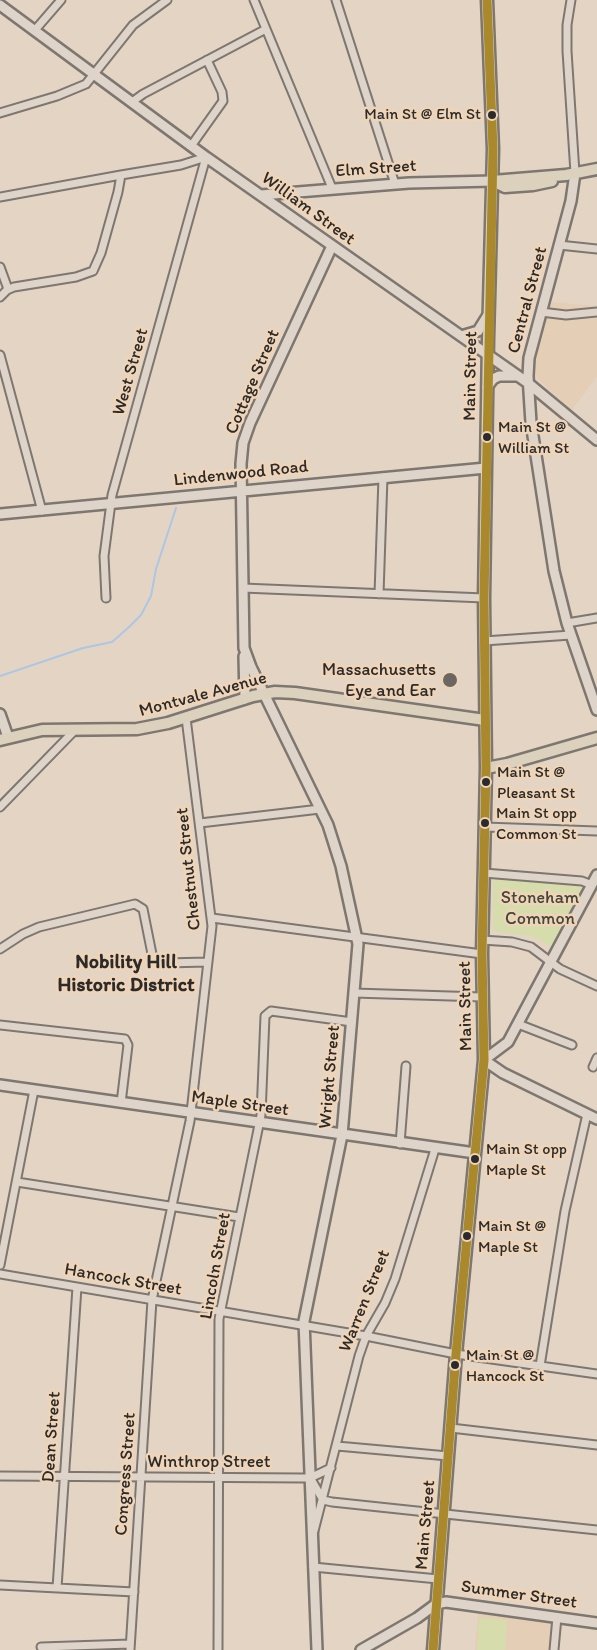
<!DOCTYPE html>
<style>
body{margin:0}
canvas{display:block;background:#e3d4c4}
</style>
<canvas width="597" height="1650"></canvas>
<script>
const ctx = document.querySelector('canvas').getContext('2d');
ctx.lineJoin = 'round';
function fillPath(path, color) { ctx.fillStyle = color; ctx.fill(path, 'evenodd'); }
const toPath = rows => new Path2D(rows.map(r => 'M' + r).join(''));
function stroke(path, color, width, dash) { ctx.strokeStyle = color; ctx.lineWidth = width; ctx.lineCap = dash ? 'butt' : 'round'; ctx.setLineDash(dash || []); ctx.stroke(path); }
function label(font, color, halo, rows, align = 'center') {
  ctx.font = font + ' Itim,sans-serif'; ctx.lineWidth = 5; ctx.setLineDash([]); ctx.textBaseline = 'middle'; ctx.strokeStyle = halo; ctx.fillStyle = color; for (const [text, x, y, turn = 0] of rows) {
    ctx.save(); ctx.translate(x, y); ctx.rotate((+turn || 0) * Math.PI / 180); ctx.textAlign = isNaN(turn) ? turn : align; if (halo) ctx.strokeText(text, 0, 0); ctx.fillText(text, 0, 0); ctx.restore();
  }
}
fillPath(toPath([
 [551,302,597,306,597,377,571,411,535,376,536,358],
 [478,1613,551,1623,549,1650,475,1650]
]), '#e5ceb6');
fillPath(toPath([
 [493,875,582,884,581,891,552,947,531,936,493,931],
 [479,1618,507,1620,505,1650,477,1650]
]), '#d7dcac');
stroke(toPath([
 [0,676,83,648,112,642,129,627,141,615,151,596,156,569,176,508]
]), '#adc7e3', 2);
const street = toPath([
 [254,0,332,188],
 [336,0,395,184],
 [571,0,567,25,567,51,575,173],
 [35,30,61,0],
 [132,102,143,94,266,29],
 [0,113,57,96,86,84,133,25,167,0],
 [191,146,223,101,222,92,207,60],
 [0,197,121,175],
 [559,245,597,249],
 [0,267,8,289],
 [0,297,7,290,14,287,76,277,93,271,101,253,118,192,121,175,181,165,206,157],
 [541,312,566,315,597,312],
 [0,355,42,511],
 [243,588,484,598],
 [379,594,383,477],
 [106,598,104,556,112,495,206,157],
 [567,623,597,618],
 [484,641,571,635],
 [0,807,76,729],
 [200,823,320,809],
 [485,827,597,831],
 [484,873,582,881,592,885],
 [212,918,482,954],
 [482,940,512,942,531,947,560,969,597,986],
 [0,949,23,934,39,927,135,904,143,909,152,954,157,961,165,963,207,962],
 [354,993,482,997],
 [518,1024,572,1045],
 [0,1025,125,1039,128,1045,121,1103],
 [593,1067,597,1058],
 [400,1144,406,1066],
 [17,1182,239,1217],
 [0,1265,34,1090],
 [0,1274,366,1336,456,1354,597,1374],
 [540,1366,565,1211,587,1114],
 [451,1428,597,1445],
 [337,1446,448,1456],
 [0,1476,303,1478,310,1478,331,1468],
 [311,1479,323,1500,332,1502,597,1530],
 [314,1531,359,1356,366,1336,385,1303,395,1279,435,1149],
 [313,1567,438,1579],
 [0,1585,134,1592],
 [57,1588,77,1287],
 [41,1647,130,1644],
 [130,1650,152,1300,190,1121,212,926,186,718],
 [218,1650,219,1319,261,1115,265,1016,271,1011,352,1022],
 [554,1650,557,1617]
]);
const secondary = toPath([
 [0,5,206,157,528,383,597,440],
 [575,173,571,201,529,358,528,376,531,423,554,571,567,623,597,710],
 [261,195,409,183,493,181],
 [461,336,478,331,488,315],
 [487,387,493,379,499,376,516,376],
 [0,514,486,468],
 [244,656,245,699],
 [0,714,8,737],
 [597,875,508,1042,484,1060,503,1073,597,1119],
 [0,1085,475,1153],
 [317,1650,304,1321,342,1135,358,944,341,866,328,825,251,667,244,648,241,464,243,443,250,423,332,246],
 [361,1650,417,1618,436,1604,446,1602,597,1623]
]);
const primary = toPath([
 [493,181,566,175,597,169],
 [493,181,505,187,533,185,552,181],
 [0,740,42,730,137,729,168,723,253,696,275,692,295,693,485,720],
 [486,768,507,764,597,738],
 [433,1650,456,1354,484,1060,482,954,486,768,484,598,488,339,493,149,487,0]
]);
stroke(street, '#7e7770', 11);
stroke(secondary, '#7e7770', 14);
stroke(primary, '#7e7770', 15);
stroke(street, '#ded4c9', 7);
stroke(secondary, '#ded4c9', 9);
stroke(primary, '#dbd1bd', 10);
stroke(toPath([
 [433,1650,456,1354,484,1060,482,954,486,768,484,598,493,149,487,0]
]), '#aa892c', 9);
for (const [x, y, r, color] of [
 [492,115,5,"#2b2b2b"],
 [487,437,5,"#2b2b2b"],
 [450,680,8,"#6b6661"],
 [486,782,5,"#2b2b2b"],
 [485,823,5,"#2b2b2b"],
 [475,1159,5,"#2b2b2b"],
 [467,1236,5,"#2b2b2b"],
 [455,1365,5,"#2b2b2b"]
]) { const dot = new Path2D(); dot.arc(x, y, r, 0, 2 * Math.PI); ctx.fillStyle = color; ctx.fill(dot); stroke(dot, '#f0d4b7', 2); }
label('16px', '#2b2b2b', '#f0d4b7', [
 ["Main St @ Elm St",481,115,"right"],
 ["Main St @",498,428],
 ["William St",498,449],
 ["Main St @",497,773],
 ["Pleasant St",497,794],
 ["Main St opp",496,814],
 ["Common St",496,835],
 ["Main St opp",486,1150],
 ["Maple St",486,1171],
 ["Main St @",478,1227],
 ["Maple St",478,1248],
 ["Main St @",466,1356],
 ["Hancock St",466,1377]
], 'left');
label('18px', '#2b2b2b', '#f0d4b7', [
 ["Elm Street",376,169,-4],
 ["William Street",308,209,36],
 ["Central Street",528,300,-75],
 ["West Street",131,372,-74],
 ["Main Street",471,376,-89],
 ["Cottage Street",253,382,-67],
 ["Lindenwood Road",241,474,-6],
 ["Montvale Avenue",203,695,-15],
 ["Chestnut Street",189,869,-96],
 ["Main Street",466,1006,-91],
 ["Wright Street",330,1077,-85],
 ["Maple Street",240,1104,8],
 ["Lincoln Street",216,1266,-80],
 ["Hancock Street",123,1280,10],
 ["Warren Street",365,1301,-68],
 ["Dean Street",52,1437,-86],
 ["Winthrop Street",209,1462],
 ["Congress Street",126,1474,-86],
 ["Main Street",426,1525,-85],
 ["Summer Street",519,1595,8]
]);
label('18px', '#2b2b2b', '#f0d4b7', [
 ["Massachusetts",436,670],
 ["Eye and Ear",436,691]
], 'right');
label('18px', '#43473b', '#f0d4b7', [
 ["Stoneham",540,898],
 ["Common",540,919]
]);
label('bold 20px', '#2b2b2b', '#f0d4b7', [
 ["Nobility Hill",126,963],
 ["Historic District",126,986]
]);
</script>
